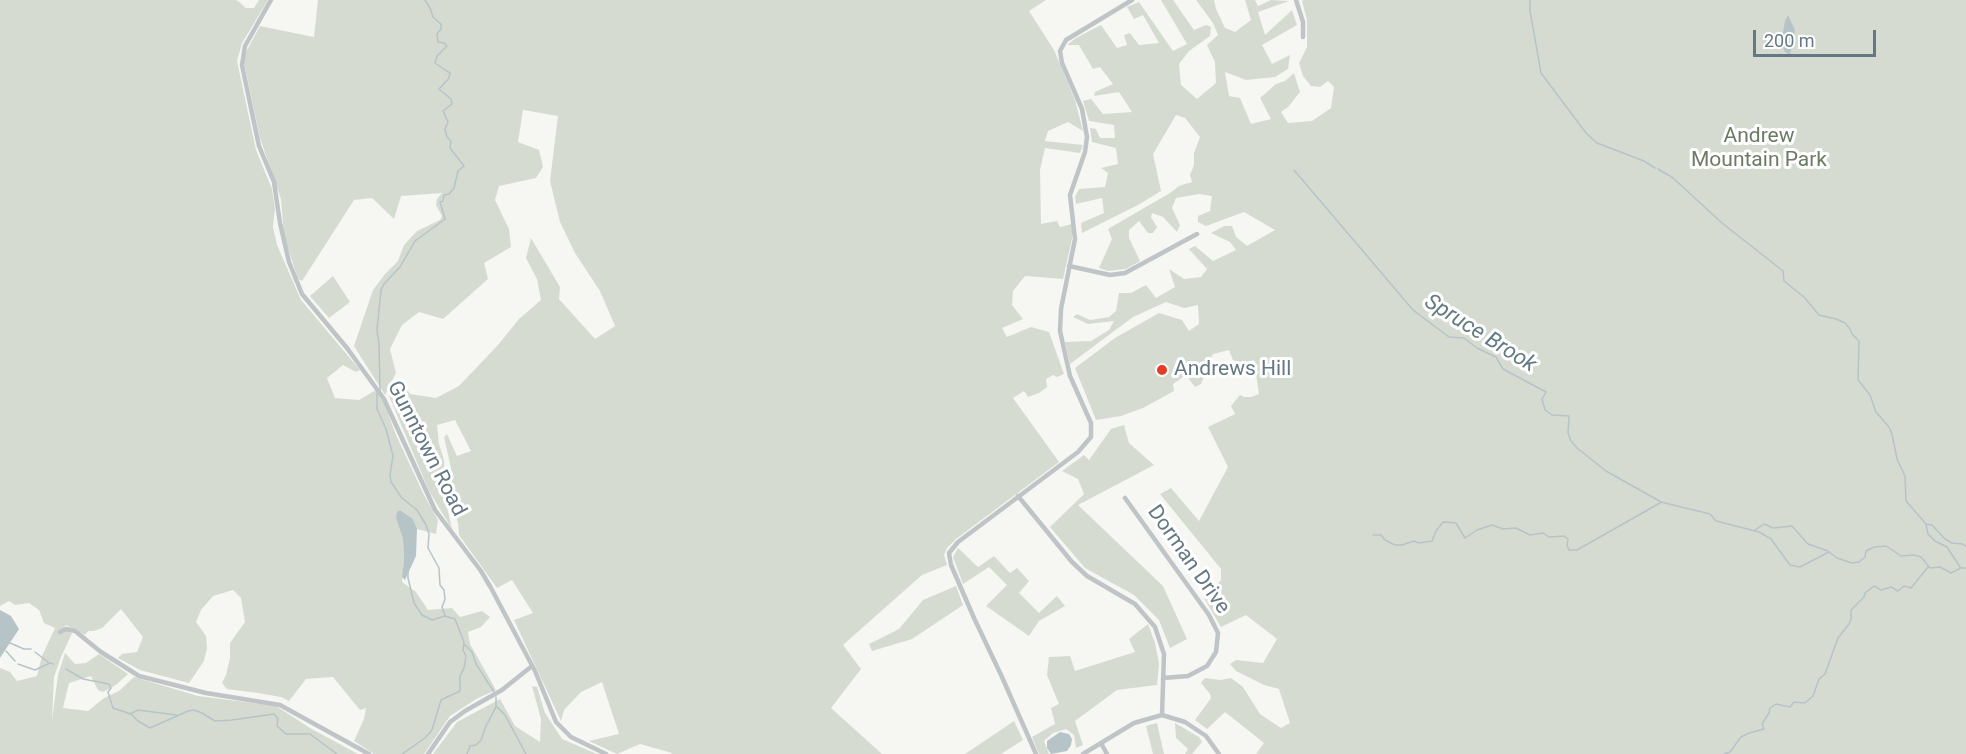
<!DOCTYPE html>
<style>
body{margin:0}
#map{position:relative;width:1966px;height:754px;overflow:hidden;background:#f6f6f3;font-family:Roboto,sans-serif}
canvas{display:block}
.scale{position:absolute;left:1753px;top:30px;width:123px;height:27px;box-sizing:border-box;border:3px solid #657984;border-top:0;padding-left:8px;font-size:18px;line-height:21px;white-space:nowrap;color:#657984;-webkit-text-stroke:4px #fff;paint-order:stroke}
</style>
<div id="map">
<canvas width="1966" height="754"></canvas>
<div class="scale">200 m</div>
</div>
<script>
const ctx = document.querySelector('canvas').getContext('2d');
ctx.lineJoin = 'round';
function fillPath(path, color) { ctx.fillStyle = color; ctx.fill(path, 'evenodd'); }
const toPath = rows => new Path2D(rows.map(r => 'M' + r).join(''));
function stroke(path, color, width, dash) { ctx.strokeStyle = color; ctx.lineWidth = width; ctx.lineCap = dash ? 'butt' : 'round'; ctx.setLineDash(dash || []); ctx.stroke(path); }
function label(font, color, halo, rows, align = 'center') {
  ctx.font = font + ' Roboto,sans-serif'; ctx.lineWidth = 6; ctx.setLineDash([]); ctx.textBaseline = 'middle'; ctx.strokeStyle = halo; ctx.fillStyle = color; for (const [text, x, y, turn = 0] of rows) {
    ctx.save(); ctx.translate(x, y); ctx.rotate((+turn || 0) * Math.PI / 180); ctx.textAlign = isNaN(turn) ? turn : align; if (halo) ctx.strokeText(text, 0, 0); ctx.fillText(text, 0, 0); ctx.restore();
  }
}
fillPath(toPath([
 [0,0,235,0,238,1,246,8,254,8,259,0,268,0,242,43,237,61,256,150,272,189,275,209,273,227,277,245,301,300,360,370,356,372,343,365,327,378,335,398,359,400,376,390,385,405,396,435,423,493,438,520,436,534,417,529,413,519,400,510,397,520,403,539,404,560,402,582,416,592,428,610,452,608,460,617,482,611,490,617,481,627,468,632,470,644,496,690,478,698,450,716,424,754,374,754,354,741,364,719,366,708,360,710,333,677,306,679,289,701,281,697,258,693,227,689,222,683,226,675,230,658,230,643,245,622,241,598,233,590,213,596,201,610,196,622,206,636,207,648,204,661,189,683,140,670,118,658,122,654,137,652,143,637,121,609,102,628,94,631,88,631,85,635,66,625,63,629,72,633,61,657,54,677,52,720,58,675,65,653,75,664,86,663,99,654,128,674,116,685,103,692,98,690,91,676,69,683,63,708,88,711,104,698,119,691,134,677,198,696,276,706,310,728,358,754,0,754,0,668,10,672,17,681,37,676,42,656,55,628,44,623,39,610,29,603,15,605,9,601,0,606],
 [318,0,1046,0,1029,11,1054,50,1075,100,1083,131,1068,122,1048,131,1045,141,1083,145,1080,153,1045,148,1040,170,1041,224,1057,221,1060,227,1072,224,1072,239,1063,279,1025,276,1013,291,1012,305,1023,319,1002,328,1007,337,1031,327,1049,332,1064,374,1057,377,1053,375,1046,379,1047,387,1039,393,1028,397,1024,391,1013,398,1059,462,956,539,947,548,944,555,947,565,922,575,843,645,861,669,831,708,882,754,671,754,672,753,640,744,617,754,589,741,619,734,602,682,581,692,564,710,561,721,514,620,533,613,512,580,497,588,459,535,458,523,452,505,451,468,444,437,447,434,457,456,471,451,455,420,437,425,439,444,444,460,446,503,452,529,429,491,389,396,401,379,410,394,436,398,459,386,498,345,519,319,541,300,537,279,526,258,531,238,560,287,559,299,595,339,615,326,600,291,575,253,560,222,550,181,558,116,523,110,518,142,539,150,543,167,536,178,499,186,495,200,509,229,511,247,484,263,488,279,443,319,419,312,402,325,390,349,396,373,385,395,354,346,373,290,385,274,398,261,404,245,417,231,440,220,442,216,436,205,437,199,442,193,401,196,394,219,372,198,354,200,302,281,298,279,284,236,281,199,260,138,244,62,246,52,260,26,314,37],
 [1161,0,1173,0,1194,30,1206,25,1211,27,1210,36,1189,51,1179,64,1181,85,1197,99,1216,83,1215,62,1207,45,1218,35,1213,23,1196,0,1214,0,1216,9,1225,28,1235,32,1251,20,1245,0,1255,0,1258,6,1271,0,1289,1,1258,12,1265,35,1292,10,1297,25,1262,45,1272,64,1290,55,1288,69,1275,77,1246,80,1225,72,1229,96,1240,98,1251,124,1271,119,1260,98,1276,84,1285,81,1294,73,1300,92,1288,107,1281,112,1288,123,1312,121,1331,108,1334,87,1328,81,1320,87,1311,86,1303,76,1299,63,1307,47,1307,20,1302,1,1304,0,1966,0,1966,754,1256,754,1264,743,1225,712,1207,729,1195,720,1211,698,1210,694,1201,683,1205,678,1220,680,1231,678,1243,687,1260,714,1281,728,1290,723,1279,689,1264,685,1236,671,1230,664,1236,660,1263,663,1277,639,1246,615,1221,627,1204,598,1221,580,1221,569,1160,494,1171,488,1199,521,1228,467,1208,427,1235,414,1231,406,1240,395,1244,397,1251,397,1259,394,1254,360,1244,363,1233,360,1229,350,1213,354,1201,384,1195,387,1186,375,1173,384,1174,391,1143,408,1121,416,1096,420,1075,368,1115,338,1159,313,1182,320,1189,331,1199,324,1198,305,1184,308,1166,302,1133,317,1070,364,1065,342,1091,341,1109,330,1114,321,1088,324,1073,317,1077,314,1090,320,1109,317,1116,311,1119,293,1131,293,1146,285,1156,298,1175,287,1169,269,1184,279,1201,277,1207,269,1189,249,1195,246,1213,261,1236,250,1230,242,1211,233,1224,226,1232,226,1236,237,1247,246,1275,230,1244,212,1206,226,1198,222,1198,216,1210,211,1212,196,1199,194,1176,198,1172,208,1180,225,1177,232,1163,217,1152,213,1151,217,1157,227,1153,233,1148,233,1139,221,1129,230,1129,238,1140,261,1126,269,1108,271,1099,268,1112,239,1108,229,1170,193,1179,186,1192,182,1190,175,1194,165,1194,153,1200,137,1185,118,1176,115,1153,154,1161,191,1138,205,1082,233,1081,223,1104,213,1102,198,1076,204,1075,197,1079,189,1105,187,1108,173,1101,168,1118,164,1116,148,1092,142,1090,128,1096,129,1100,138,1115,138,1114,125,1089,121,1083,101,1091,99,1103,114,1132,112,1119,92,1094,96,1095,92,1113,84,1100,67,1093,69,1079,45,1067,45,1076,38,1101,25,1117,48,1127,45,1124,35,1130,33,1139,45,1159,43,1143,15,1134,19,1127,7,1139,2,1173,51,1187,44],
 [333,276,350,302,329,318,310,296],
 [1124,425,1129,443,1154,465,1078,505,1163,586,1187,639,1170,648,1159,620,1134,595,1085,568,1050,527,1084,494,1078,479,1062,471,1084,455,1089,460,1111,429],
 [958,548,978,567,994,556,1010,573,1017,568,1029,581,1019,593,1039,613,1057,596,1065,606,1039,621,1029,636,986,606,1007,585,989,567,963,584,953,557],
 [956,586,963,605,912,639,872,651,869,644,899,629,923,600],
 [1148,624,1155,643,1159,664,1157,685,1117,690,1075,721,1083,745,1076,748,1074,735,1066,729,1053,733,1044,741,1049,754,1039,754,1032,737,1055,724,1051,708,1059,704,1047,675,1049,657,1070,656,1075,671,1135,652,1129,639],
 [532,686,537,687,545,713,562,739,597,754,433,754,457,722,500,699,515,726,540,742,541,719],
 [1014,721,1023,740,1001,754,965,754],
 [1157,723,1164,754,1153,754,1146,726],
 [1175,723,1199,737,1202,742,1192,754,1185,754,1188,749,1176,738]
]), '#d6dbd2');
fillPath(toPath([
 [1788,15,1795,30,1790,55,1785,52,1781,43,1785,21],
 [400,510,413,519,417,529,416,556,405,580,402,577,404,560,403,539,396,518,397,512],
 [0,610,11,616,19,629,0,658],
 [1060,732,1069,734,1072,739,1071,745,1067,751,1051,754,1047,748,1047,741]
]), '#b6c4c7');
stroke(toPath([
 [1530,0,1530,11,1541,73,1586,133,1597,143,1644,161,1655,168],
 [1658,169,1673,178,1722,223,1783,271,1784,281,1804,297,1819,315,1836,319,1845,323,1850,329,1852,334,1859,341,1858,380,1870,395,1876,412,1889,427,1892,434,1897,459,1905,476,1906,501,1926,524,1932,525,1945,539,1952,543,1962,544,1966,546],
 [1294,170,1413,310,1449,337,1464,338,1477,348,1496,357,1503,369,1546,392,1542,399,1545,410,1552,415,1569,416,1568,433,1571,441,1577,448,1606,471,1661,502,1710,514,1716,521,1759,532,1771,539,1790,565,1800,567,1829,552,1837,558,1852,563,1859,562,1865,557,1866,551,1874,547,1886,546,1901,556,1914,555,1921,557,1930,568,1940,567,1951,573,1961,568,1966,568],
 [380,390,379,344,377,330,381,290,384,284,400,267,415,241,445,219,440,202,443,201,444,195,449,194,454,188,458,171,464,166,450,148,451,141,447,137,445,129,448,122,443,111,452,104,451,99,439,89,449,78,450,73,435,63,437,56,447,46,444,43,438,42,437,34,441,29,441,24,433,17,430,8,425,0],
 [377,393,377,409,386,429,393,456,390,475,391,482,402,498,417,510,426,525,429,534,428,548,439,568,440,585,444,590,445,599,442,607,445,616],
 [1926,525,1928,534,1935,541,1947,547,1960,567],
 [1755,530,1764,524,1773,528,1792,526,1808,544,1828,551],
 [1373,535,1381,535,1385,540,1395,545,1402,545,1414,541,1419,543,1432,541,1436,531,1443,522,1456,523,1465,538,1477,530,1492,525,1503,529,1516,528,1530,535,1543,533,1549,537,1564,536,1568,539,1567,545,1569,550,1577,550,1660,503],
 [10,643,24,649,31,649],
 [465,645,472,652,476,664,494,692],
 [6,651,15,661],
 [35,652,48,662],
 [18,664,35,670,50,663,53,664],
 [66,669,83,679,109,684,111,688,108,692,113,708,131,714,138,721,150,728,188,711,194,710,202,713,215,721,232,720,274,714,278,719,277,726,286,734,310,734,337,754],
 [497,707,505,715,526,754],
 [132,713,138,710,177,715],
 [402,754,425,738,432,730,441,700,460,691,460,676,464,668,466,656,463,650,464,642,455,619,445,616,432,620,422,615,414,603,408,578,408,571],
 [467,754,470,746,476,745,481,740,486,726,496,707,496,697],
 [1724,754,1730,752,1741,737,1749,733,1764,729,1762,724,1769,713,1770,708,1776,704,1790,707,1794,702,1805,703,1813,696,1819,679,1825,674,1838,638,1849,624,1851,619,1851,610,1864,597,1865,593,1874,586,1881,590,1891,587,1898,591,1904,586,1911,588,1928,567]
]), '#b6c4c7', 1.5);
stroke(toPath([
 [271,0,245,46,242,65,259,146,274,182,280,223,289,262,302,294,347,348,384,399,435,510,481,571,491,588,535,671,556,722,571,737,606,754],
 [1296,0,1303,22,1303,37],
 [1069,266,1110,275,1125,273,1197,234],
 [1018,496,1072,562,1087,576,1135,604,1155,627,1164,654,1162,715],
 [1125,498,1209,615,1218,633,1216,652,1207,666,1188,676,1163,678],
 [60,632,66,629,75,631,101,652,139,676,206,693,280,705,369,754],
 [1101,743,1107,754],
 [428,754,450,722,465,711,502,690,532,666],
 [1036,754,1002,677,974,618,951,565,949,553,958,542,1078,452,1091,437,1091,423,1070,376,1060,331,1061,309,1075,239,1070,195,1085,152,1087,137,1082,109,1062,63,1060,51,1066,40,1132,0],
 [1083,754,1134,723,1162,715,1185,722,1206,736,1219,754]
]), '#bfc4c7', 4.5);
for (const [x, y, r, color] of [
 [1162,370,6,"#e33d26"]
]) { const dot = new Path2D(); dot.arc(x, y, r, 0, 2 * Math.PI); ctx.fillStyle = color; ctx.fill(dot); stroke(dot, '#fff', 2); }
label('21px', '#6b7b64', '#fff', [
 ["Andrew",1759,137],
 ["Mountain Park",1759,161]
]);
label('21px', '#657984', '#fff', [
 ["Andrews Hill",1174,370]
], 'left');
label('21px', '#657984', '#fff', [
 ["Gunntown Road",426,449,63],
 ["Dorman Drive",1188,560,55]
]);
label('italic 22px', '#617b80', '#fff', [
 ["Spruce Brook",1480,334,32]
]);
</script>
